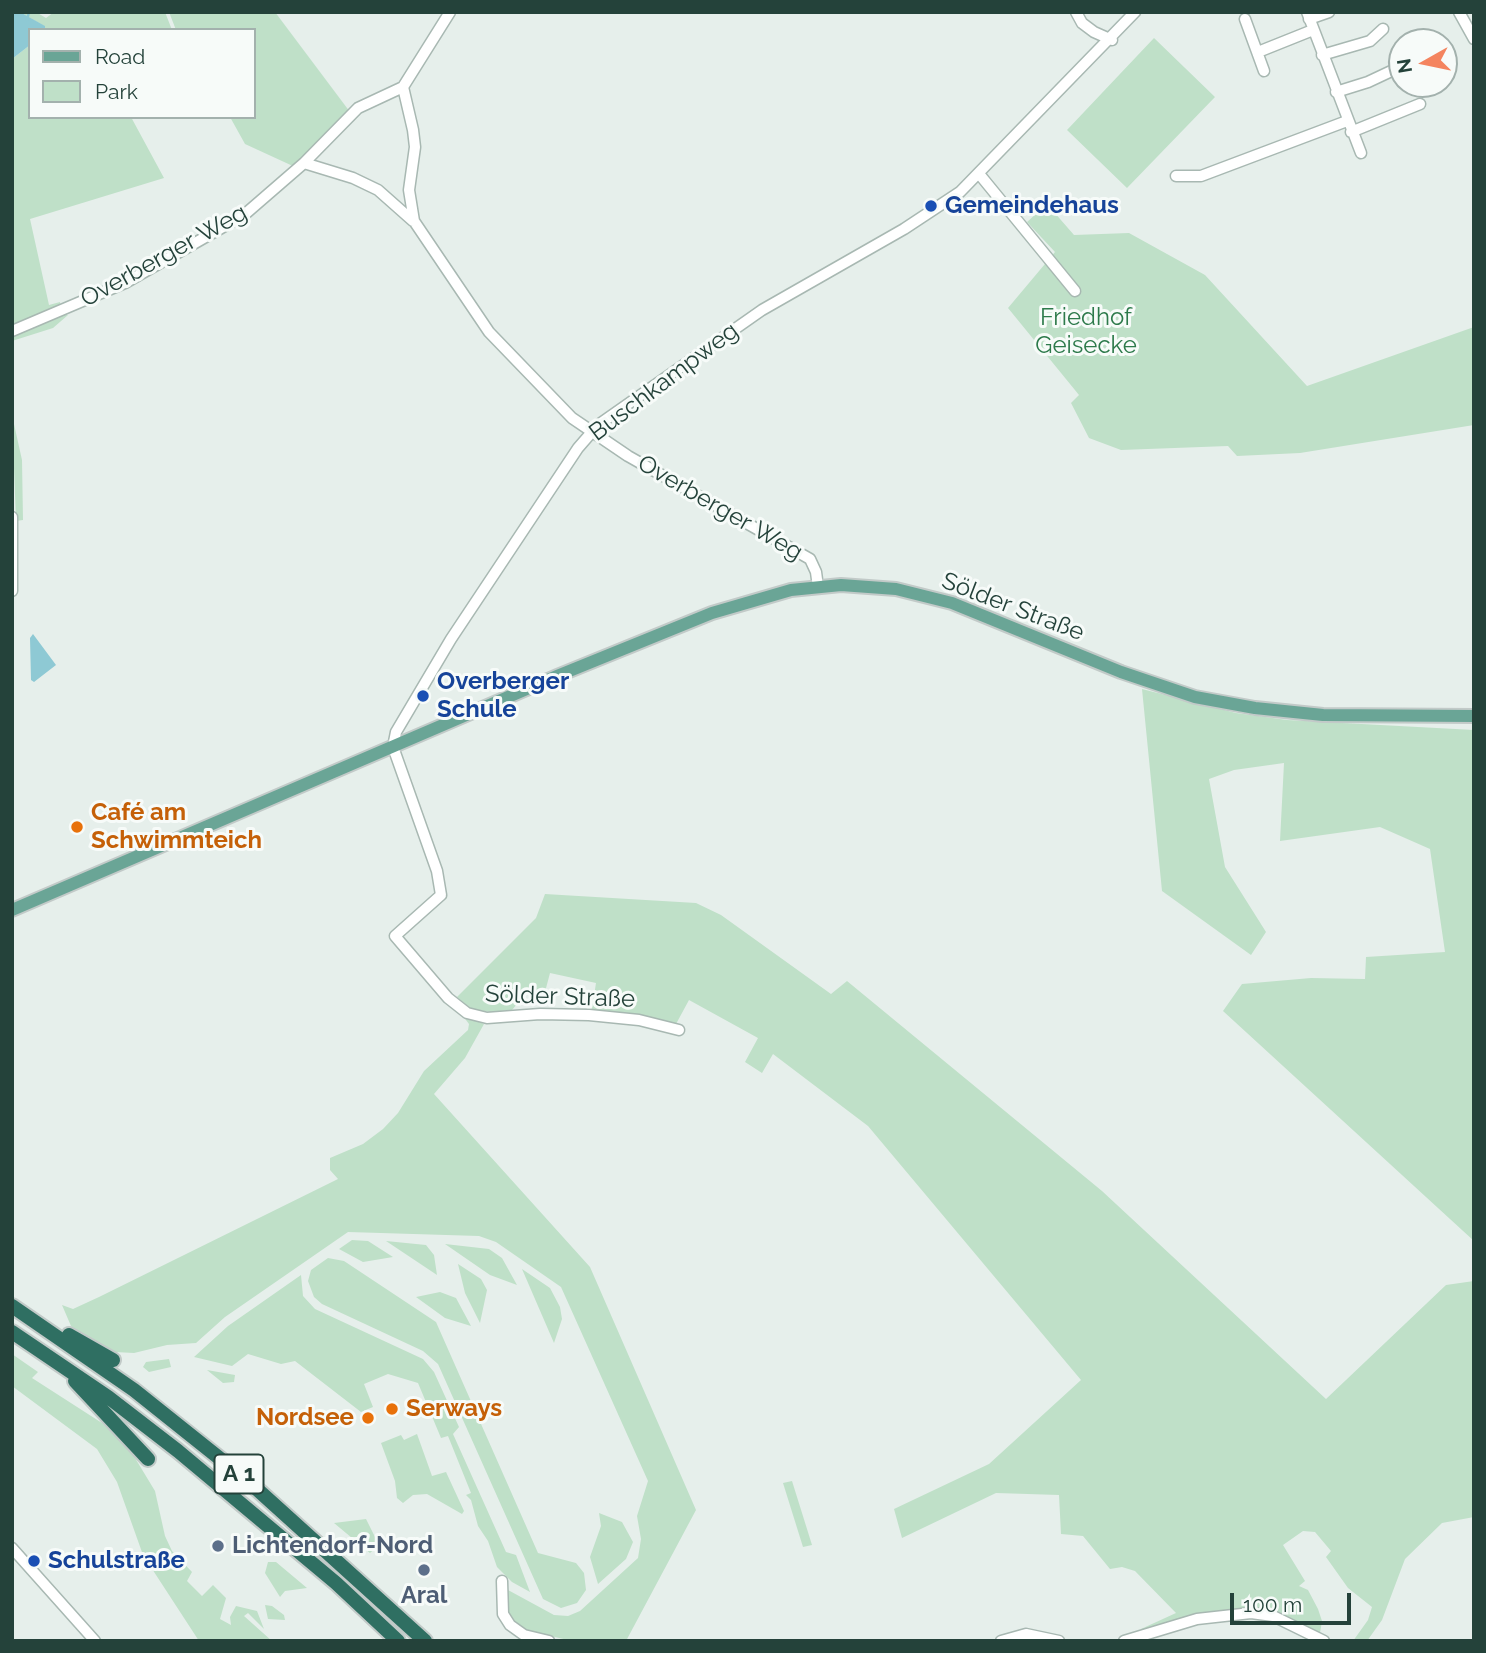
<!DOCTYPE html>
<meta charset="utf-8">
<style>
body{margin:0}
#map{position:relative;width:1486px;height:1653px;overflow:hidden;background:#e6efeb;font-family:Raleway,sans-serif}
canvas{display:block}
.frame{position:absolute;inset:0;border:14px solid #24423a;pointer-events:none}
.legend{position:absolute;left:28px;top:28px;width:228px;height:91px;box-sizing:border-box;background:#f7fbf9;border:2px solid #a3b1ad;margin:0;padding:9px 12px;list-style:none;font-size:21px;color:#24423a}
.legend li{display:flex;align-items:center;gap:14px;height:35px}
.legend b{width:35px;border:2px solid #a3b1ad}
.north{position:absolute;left:1388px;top:28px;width:70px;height:70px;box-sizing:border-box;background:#f7fbf9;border:2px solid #a3b1ad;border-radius:50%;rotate:261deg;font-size:19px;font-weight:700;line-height:28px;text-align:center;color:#24423a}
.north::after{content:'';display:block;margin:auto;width:24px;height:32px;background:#f4845f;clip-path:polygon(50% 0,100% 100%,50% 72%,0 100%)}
.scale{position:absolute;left:1230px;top:1593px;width:121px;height:32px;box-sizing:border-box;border:4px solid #24423a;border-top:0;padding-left:9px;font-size:21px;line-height:24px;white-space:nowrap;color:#24423a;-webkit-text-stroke:5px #f7fbf9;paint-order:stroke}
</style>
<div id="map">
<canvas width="1486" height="1653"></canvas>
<div class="frame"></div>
<ul class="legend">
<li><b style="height:9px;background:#6aa596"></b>Road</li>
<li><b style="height:19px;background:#bfe0c8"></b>Park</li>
</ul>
<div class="north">N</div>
<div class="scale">100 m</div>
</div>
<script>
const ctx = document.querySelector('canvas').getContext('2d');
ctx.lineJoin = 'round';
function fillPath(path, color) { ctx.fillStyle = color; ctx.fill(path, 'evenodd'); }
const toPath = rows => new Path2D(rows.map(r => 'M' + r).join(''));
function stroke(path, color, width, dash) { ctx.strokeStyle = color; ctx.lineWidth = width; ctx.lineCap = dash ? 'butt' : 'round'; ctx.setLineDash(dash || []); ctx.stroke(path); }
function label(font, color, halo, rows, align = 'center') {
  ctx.font = font + ' Raleway,sans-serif'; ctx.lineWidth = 6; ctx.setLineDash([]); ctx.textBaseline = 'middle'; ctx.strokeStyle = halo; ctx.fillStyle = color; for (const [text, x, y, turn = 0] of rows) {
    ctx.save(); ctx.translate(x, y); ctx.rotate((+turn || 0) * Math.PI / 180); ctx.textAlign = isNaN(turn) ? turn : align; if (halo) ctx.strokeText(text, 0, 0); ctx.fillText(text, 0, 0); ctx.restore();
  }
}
fillPath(toPath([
 [20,12,36,12,46,18,54,12,165,12,172,30,45,30,44,26],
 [169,12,275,12,350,112,295,167,245,144,230,117,254,117,254,30,176,30],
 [1154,38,1215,97,1127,188,1067,130],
 [30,45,30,117,131,117,164,178,30,219,49,305,60,302,61,311,12,330,12,59],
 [1047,204,1074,235,1129,233,1205,275,1307,386,1474,327,1474,425,1300,453,1237,456,1228,446,1121,450,1089,438,1071,403,1079,395,1008,308,1055,252,1027,222],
 [62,314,68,315,53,328,12,341,12,333],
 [12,415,22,460,23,520,16,521],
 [1142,689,1236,713,1287,720,1474,730,1474,1241,1223,1011,1242,984,1311,978,1365,979,1366,957,1445,952,1430,849,1380,827,1280,841,1284,763,1234,770,1209,779,1225,867,1266,932,1251,955,1162,891],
 [545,894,696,903,721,915,831,994,847,981,1102,1191,1326,1399,1446,1285,1474,1281,1474,1517,1442,1523,1405,1559,1382,1620,1367,1641,1353,1641,1368,1620,1372,1607,1348,1588,1326,1557,1331,1551,1315,1532,1303,1531,1283,1545,1305,1581,1299,1586,1308,1590,1318,1609,1322,1621,1320,1633,1276,1614,1243,1609,1204,1614,1143,1632,1141,1629,1176,1613,1135,1571,1122,1567,1110,1569,1083,1536,1061,1534,1059,1495,996,1493,902,1538,894,1509,989,1464,1081,1380,868,1126,773,1054,762,1073,745,1062,758,1038,689,1000,676,1024,592,1009,596,983,550,973,545,992,528,991,512,1010,490,1012,471,1009,457,997,536,918],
 [463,1016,484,1024,465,1058,434,1094,590,1267,696,1510,626,1641,572,1641,525,1630,511,1619,506,1606,508,1590,554,1615,568,1616,580,1611,638,1558,641,1539,637,1516,648,1481,561,1287,496,1242,479,1236,348,1232,225,1317,196,1343,167,1345,134,1353,115,1352,91,1340,71,1326,62,1305,73,1309,99,1297,338,1179,330,1170,330,1158,363,1144,383,1129,398,1113,424,1071,468,1030,469,1024],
 [352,1240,368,1241,393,1257,363,1262,339,1249],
 [386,1241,426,1245,434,1255,437,1275],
 [445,1244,489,1249,502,1258,517,1285,490,1275],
 [328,1258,344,1261,436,1322,538,1553,576,1563,584,1573,586,1590,577,1603,561,1608,543,1599,438,1364,423,1351,322,1304,314,1297,308,1281,311,1270],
 [458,1264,481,1279,487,1290,480,1323,465,1293],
 [522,1269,550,1288,560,1307,562,1319,554,1343],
 [301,1275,303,1296,315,1309,423,1359,434,1372,459,1427,453,1434,506,1552,516,1555,530,1592,512,1582,497,1567,488,1541,478,1526,471,1500,466,1495,471,1493,448,1436,441,1438,418,1383,388,1374,364,1384,373,1407,361,1412,295,1361,281,1364,248,1354,232,1366,194,1357,228,1326],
 [440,1292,456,1298,471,1326,445,1318,416,1297],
 [12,1354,38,1372,32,1378,102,1423,132,1453,155,1491,165,1536,172,1551,192,1572,187,1581,202,1596,213,1585,226,1598,220,1619,231,1625,230,1617,236,1606,257,1611,264,1629,248,1613,244,1616,272,1641,199,1641,143,1555,117,1482,97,1449,12,1386],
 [169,1359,171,1367,149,1372,143,1367,146,1362],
 [207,1370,235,1375,234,1382,223,1383],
 [417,1434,432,1476,446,1472,464,1511,462,1514,427,1494,413,1495,403,1503,397,1498,395,1481,381,1443,401,1435,404,1440],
 [792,1481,812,1545,803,1547,783,1483],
 [599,1513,622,1522,633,1542,626,1559,598,1584,590,1557,601,1526],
 [366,1519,379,1545,370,1553,334,1523],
 [268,1562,276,1562,307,1588,285,1591,280,1597,265,1573],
 [265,1605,272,1606,284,1615,285,1620,268,1619]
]), '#bfe0c8');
fillPath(toPath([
 [12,12,20,12,45,26,45,30,30,30,30,45,12,59],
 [33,634,56,665,34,682,31,680,30,638]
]), '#8ec9d4');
stroke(toPath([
 [27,20,29,12]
]), '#8ec9d4', 2.5);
const minor = toPath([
 [1076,12,1082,23,1094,32,1112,40],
 [1307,12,1361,153],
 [1459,12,1474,39],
 [1245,19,1264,71],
 [1309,19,1329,12],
 [1258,52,1313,30],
 [1322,55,1370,41,1383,29],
 [403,87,413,130,415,147,409,190,414,221,489,332,572,418,628,456,810,559,816,572,818,587],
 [1336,92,1368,82,1402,66],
 [1351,132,1420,104],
 [304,163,353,178,378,190,413,221],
 [980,175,1075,291],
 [1176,176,1201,176,1347,121],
 [12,331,125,283,244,215,304,163,358,108,403,87,450,12],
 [12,517,12,591],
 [679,1030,639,1020,589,1015,540,1014,487,1018,467,1013,448,998,395,936,441,895,437,871,393,747,396,732,451,639,578,448,598,425,762,310,904,229,960,192,1135,12],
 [12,1548,95,1641],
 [502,1581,503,1614,510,1625,524,1635,549,1641],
 [1001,1641,1026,1634,1059,1641],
 [1124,1641,1197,1619,1251,1613,1273,1616,1324,1641]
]);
const major = toPath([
 [12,910,557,676,712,613,791,590,841,585,896,589,952,603,1121,672,1195,697,1255,708,1323,715,1474,716]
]);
const highway = toPath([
 [12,1306,134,1390,248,1481,425,1641],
 [12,1332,108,1397,178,1451,336,1583,398,1641],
 [69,1335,113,1360],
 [75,1381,148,1459]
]);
stroke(minor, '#a8b8b2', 13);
stroke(major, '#c2cac8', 16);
stroke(highway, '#c2cac8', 18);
stroke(minor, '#fff', 10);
stroke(major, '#6aa596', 12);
stroke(highway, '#2f6f62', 14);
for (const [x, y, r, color] of [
 [931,206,7,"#1a4fb4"],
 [423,696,7,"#1a4fb4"],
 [77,827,7,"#e8710a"],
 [392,1409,7,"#e8710a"],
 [368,1418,7,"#e8710a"],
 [218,1546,7,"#5c6f8a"],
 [34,1561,7,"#1a4fb4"],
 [424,1570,7,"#5c6f8a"]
]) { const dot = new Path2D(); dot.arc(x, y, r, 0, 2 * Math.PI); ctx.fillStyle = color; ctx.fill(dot); stroke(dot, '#f7fbf9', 2.5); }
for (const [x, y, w] of [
 [239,1474,49]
]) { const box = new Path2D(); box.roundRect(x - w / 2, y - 19.5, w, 39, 5); ctx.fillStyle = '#f7fbf9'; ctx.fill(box); stroke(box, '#24423a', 2); }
label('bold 23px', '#24423a', null, [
 ["A 1",239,1474]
]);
label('bold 24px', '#164399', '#f7fbf9', [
 ["Gemeindehaus",945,206],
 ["Overberger",437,682],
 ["Schule",437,710],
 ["Schulstraße",48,1561]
], 'left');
label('24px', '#24423a', '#f7fbf9', [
 ["Overberger Weg",164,256,-29],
 ["Buschkampweg",664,382,-37],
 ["Overberger Weg",720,508,30],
 ["Sölder Straße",1013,607,21],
 ["Sölder Straße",560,997,2]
]);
label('24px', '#2d7a4b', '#f7fbf9', [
 ["Friedhof",1086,318],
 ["Geisecke",1086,346]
]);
label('bold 24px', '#c56008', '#f7fbf9', [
 ["Café am",91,813],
 ["Schwimmteich",91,841],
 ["Serways",406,1409],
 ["Nordsee",354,1418,"right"]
], 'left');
label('bold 24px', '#4e5e75', '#f7fbf9', [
 ["Lichtendorf-Nord",232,1546],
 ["Aral",424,1596,"center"]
], 'left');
</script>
